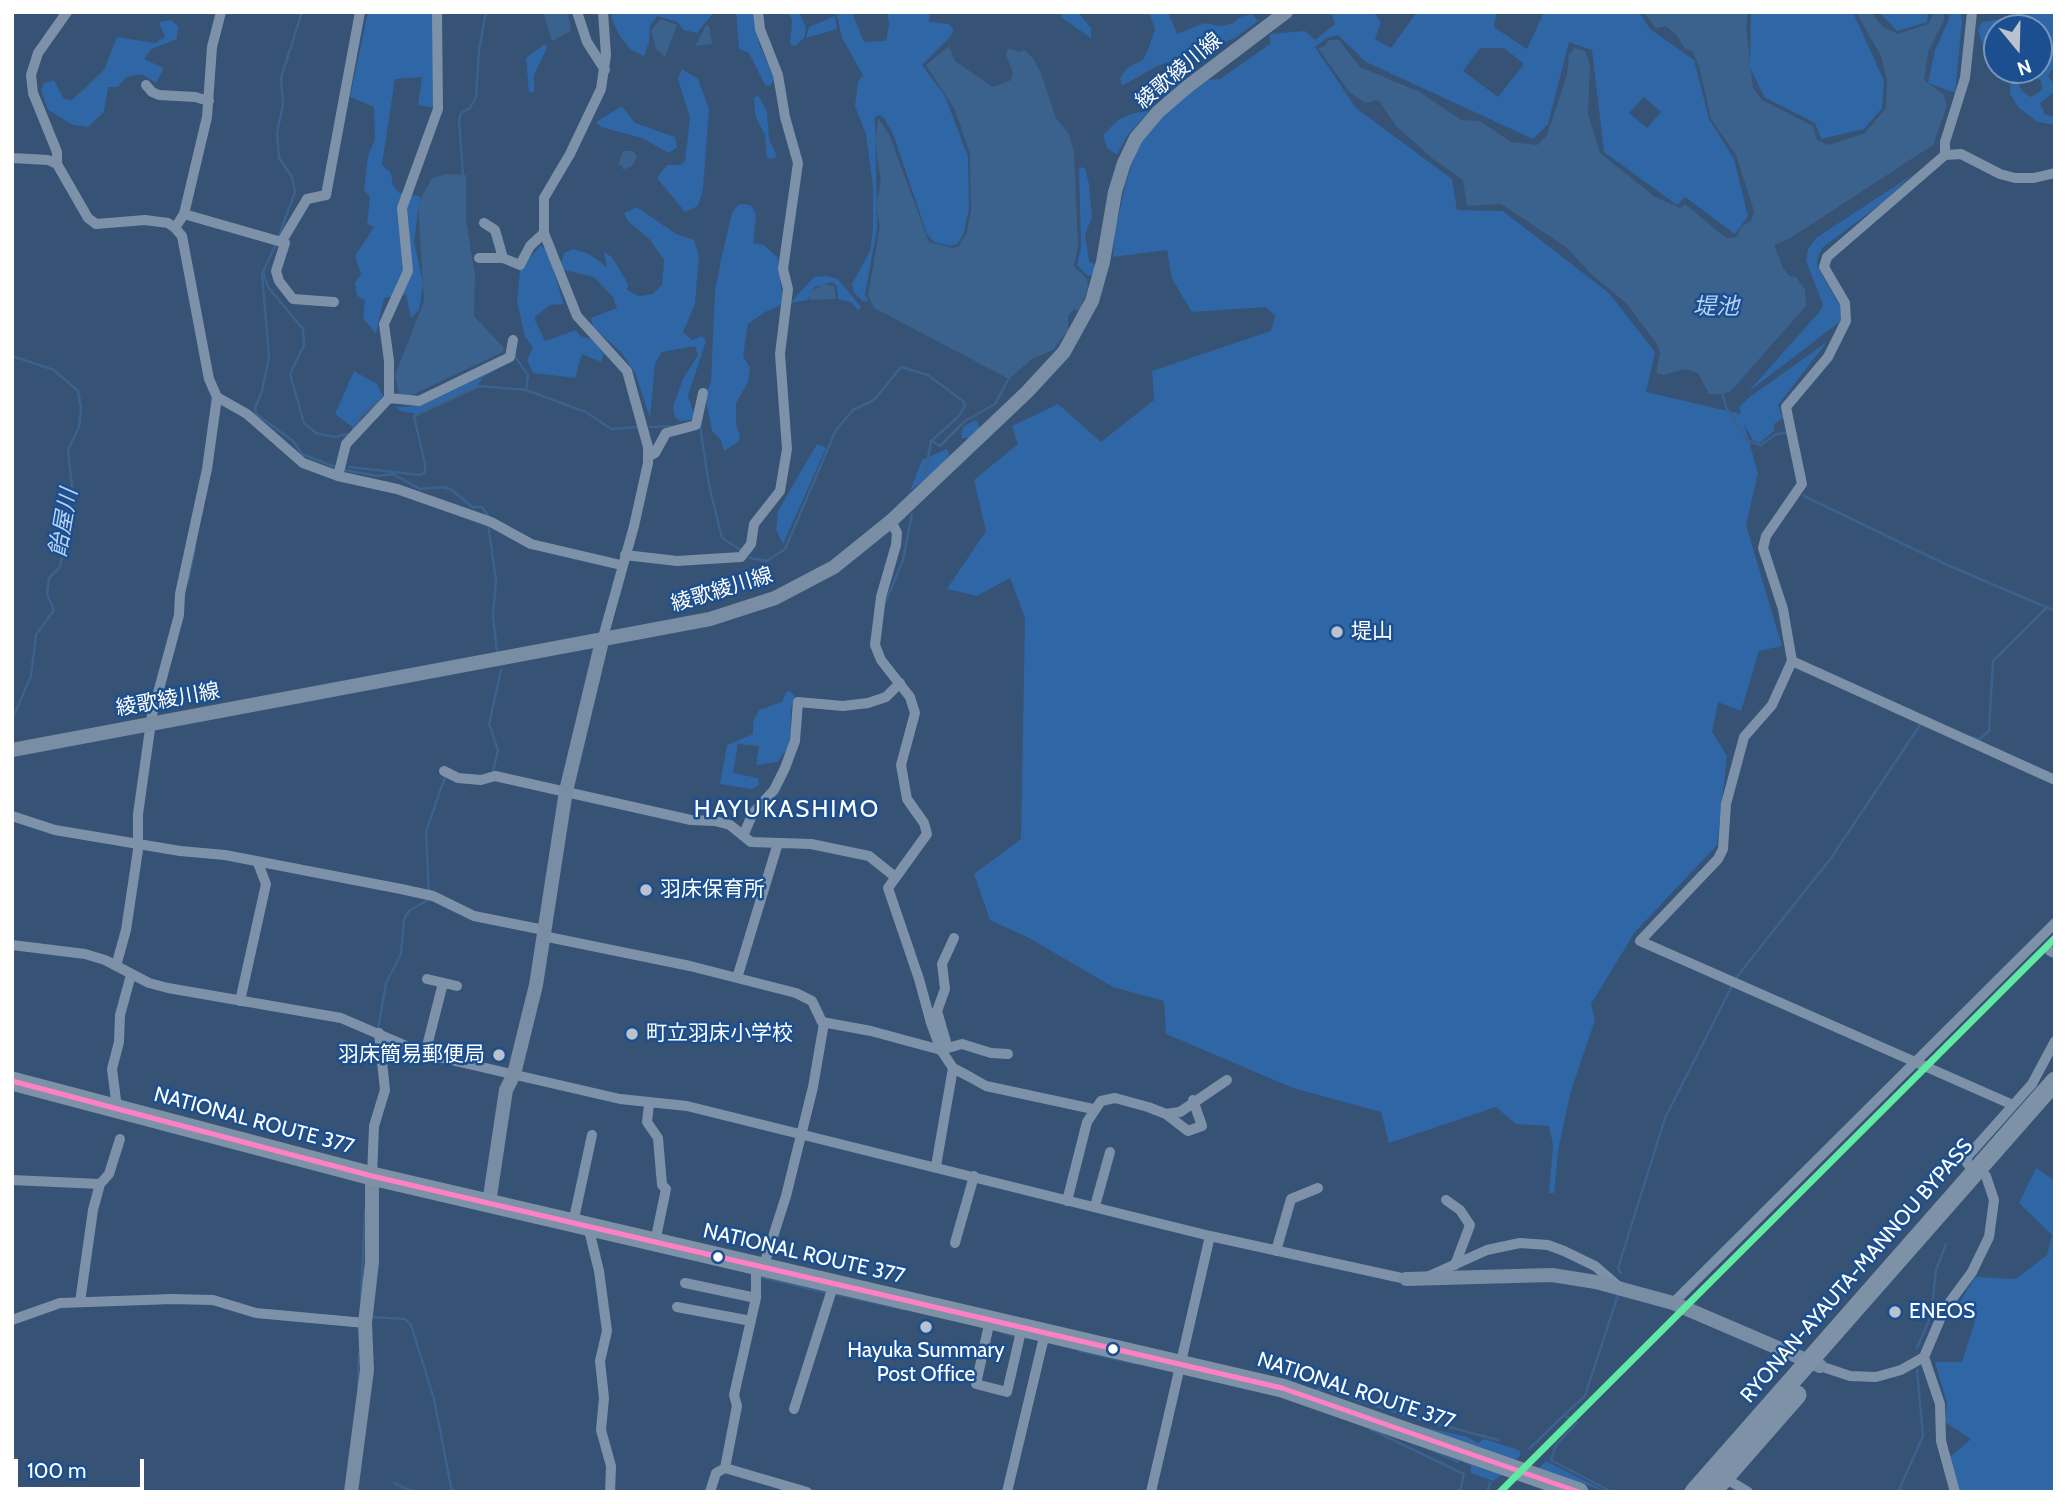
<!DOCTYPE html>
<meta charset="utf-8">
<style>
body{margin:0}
#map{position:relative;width:2067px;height:1504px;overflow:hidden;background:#365274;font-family:Cabin,sans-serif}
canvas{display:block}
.frame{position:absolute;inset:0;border:14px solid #fff;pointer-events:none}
.north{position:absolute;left:1983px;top:14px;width:70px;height:70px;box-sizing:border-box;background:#1b4f8f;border:2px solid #7695bc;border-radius:50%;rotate:161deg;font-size:19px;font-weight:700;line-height:28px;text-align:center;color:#fff}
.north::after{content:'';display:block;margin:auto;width:24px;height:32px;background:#b9c2ce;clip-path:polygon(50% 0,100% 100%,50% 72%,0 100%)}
.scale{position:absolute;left:14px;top:1459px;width:130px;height:32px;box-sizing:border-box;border:4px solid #fff;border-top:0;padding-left:9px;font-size:21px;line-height:24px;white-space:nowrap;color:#fff;-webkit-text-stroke:5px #1b4f8f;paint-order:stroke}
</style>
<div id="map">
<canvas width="2067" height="1504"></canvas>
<div class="frame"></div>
<div class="north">N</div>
<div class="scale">100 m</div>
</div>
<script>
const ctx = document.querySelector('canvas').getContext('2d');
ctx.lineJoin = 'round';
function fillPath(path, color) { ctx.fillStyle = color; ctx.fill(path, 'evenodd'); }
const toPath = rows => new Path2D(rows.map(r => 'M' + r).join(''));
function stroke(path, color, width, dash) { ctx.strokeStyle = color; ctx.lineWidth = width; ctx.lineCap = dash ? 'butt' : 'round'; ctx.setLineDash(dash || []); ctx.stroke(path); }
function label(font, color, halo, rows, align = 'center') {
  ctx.font = font + ' Cabin,"Noto Sans JP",sans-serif'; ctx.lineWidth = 5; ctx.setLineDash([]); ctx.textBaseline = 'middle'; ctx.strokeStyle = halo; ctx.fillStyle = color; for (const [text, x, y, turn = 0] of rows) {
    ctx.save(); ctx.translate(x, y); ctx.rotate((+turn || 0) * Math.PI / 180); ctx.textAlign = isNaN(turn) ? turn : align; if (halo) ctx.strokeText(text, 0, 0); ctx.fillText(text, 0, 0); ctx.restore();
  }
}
fillPath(toPath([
 [368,12,441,12,435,108,418,105,422,77,395,79,382,165,391,173,393,186,400,193,420,196,414,242,423,284,419,310,411,318,406,295,384,298,376,334,363,318,365,300,357,296,355,283,361,274,355,256,374,227,367,224,370,197,364,190,368,156,375,139,374,107,350,97],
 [612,12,714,12,697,33,683,30,678,22,657,16,650,26,649,42,644,56,631,50,621,38,612,20],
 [736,12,754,12,759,44,775,79,770,86,765,85,749,53,739,49],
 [788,12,799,12,806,28,804,38,795,46,790,44,792,20],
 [836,12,852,12,864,42,886,41,889,24,887,12,930,12,929,22,949,24,954,30,949,38,922,65,945,96,968,157,969,209,963,235,957,244,951,246,934,242,927,234,893,134,884,118,879,115,875,117,877,229,865,294,868,301,862,301,854,292,852,284,870,251,873,228,873,187,866,134,855,106,858,82,863,75,842,38],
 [1061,12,1078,12,1091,28,1091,38,1062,18],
 [1149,12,1168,12,1177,34,1204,23,1220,26,1234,23,1240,17,1252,14,1258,21,1235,38,1157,66,1122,86,1120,78,1127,68,1143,60,1148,50,1155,29],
 [1331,12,1373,12,1381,22,1375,39,1391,48,1417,12,1497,12,1494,27,1527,49,1544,12,1639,12,1650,29,1694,60,1709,119,1734,159,1748,216,1735,234,1685,197,1677,205,1604,152,1592,50,1569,42,1548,124,1533,139,1366,62,1338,35,1327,38,1315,47,1356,108,1452,179,1457,210,1503,211,1609,293,1655,352,1646,392,1741,414,1739,407,1751,396,1827,342,1778,405,1783,418,1774,424,1774,431,1760,443,1753,440,1744,424,1758,473,1746,525,1782,646,1759,651,1741,711,1718,702,1712,732,1727,756,1717,845,1635,932,1591,1004,1595,1020,1570,1094,1558,1152,1554,1193,1549,1193,1553,1145,1549,1126,1516,1124,1496,1107,1389,1143,1381,1112,1293,1088,1166,1034,1164,1001,1113,987,1029,938,990,920,974,874,1021,839,1025,618,1010,578,977,596,947,589,986,531,974,480,1018,444,1012,426,1058,404,1101,442,1154,400,1152,371,1271,331,1275,316,1266,307,1192,312,1172,279,1167,250,1113,257,1115,232,1126,182,1140,141,1154,123,1206,80,1220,79,1270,44,1270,34,1305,31,1315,40,1335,24],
 [1480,48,1504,48,1524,64,1498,97,1463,71],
 [1644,97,1661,112,1647,128,1629,113],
 [1751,12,1853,12,1884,81,1882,108,1864,129,1821,139,1815,123,1764,97,1750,67],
 [1879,12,1928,12,1927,22,1897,31],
 [1948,12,1961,12,1962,22,1955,93,1928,83,1935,50,1949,19],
 [2012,12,2055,12,2055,64,2048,77,2055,84,2055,91,2040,103,2045,115,2055,116,2055,125,2038,122,2019,108,2010,94,2011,70,2023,70,2017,80,2022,91,2031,97,2042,90,2041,81,2027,70,2039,70,2039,28,1997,28,1997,52,1984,48,1978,30,1982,22,2013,17],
 [835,16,837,29,806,38,809,27],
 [171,20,178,26,177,39,151,49,144,59,164,68,156,83,142,74,126,77,118,87,108,87,104,112,88,127,73,125,48,110,41,90,44,83,54,80,64,99,72,100,104,70,117,37,155,43,165,37,159,22],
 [545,44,547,48,534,75,534,92,529,92,526,58],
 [682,69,698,79,709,109,703,189,698,206,685,212,657,178,667,165,681,165,685,161,690,117,678,79],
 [758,95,767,112,769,139,777,156,773,159,767,158,765,135,755,115,754,98],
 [622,106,635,123,675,137,677,147,669,153,642,138,601,127,596,122],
 [1149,111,1127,136,1117,155,1107,148,1103,135,1118,120,1134,113],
 [1079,167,1085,168,1089,184,1092,217,1085,235,1089,261,1095,265,1094,275,1088,276,1077,265,1081,248],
 [1912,175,1883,202,1822,248,1817,260,1818,268,1840,305,1841,321,1748,392,1821,310,1823,304,1806,261,1808,249,1816,238],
 [745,204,752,206,756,216,753,243,764,245,778,258,783,304,765,312,748,324,743,356,750,368,748,382,736,403,736,424,740,437,738,442,724,451,721,440,712,431,705,396,711,382,715,290,721,260,732,213,738,205],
 [637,207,676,234,694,240,699,256,695,304,683,332,692,340,702,336,706,341,688,395,694,415,691,420,680,421,675,417,673,406,683,379,698,355,695,346,662,352,655,363,650,418,636,375,622,353,593,327,591,318,617,308,613,297,594,277,564,270,561,263,564,253,573,249,589,254,607,267,604,252,612,257,628,284,627,290,639,296,653,294,662,285,664,260,650,240,628,221,624,213],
 [540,246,547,250,564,304,550,305,534,318,545,341,576,330,580,336,591,339,604,354,601,362,582,354,575,378,533,373,527,360,533,347,525,337,517,301,520,269],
 [827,276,838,279,861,307,858,310,851,302,838,299,837,286,832,282,814,287,808,300,790,303,814,277],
 [506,365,483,377,477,386,418,414,400,411,396,407,420,406],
 [354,371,377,384,383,396,362,417,355,429,335,414],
 [973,421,977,421,980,428,972,438,961,438,963,427],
 [817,444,826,448,783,544,776,530,778,511],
 [947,449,949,454,943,465,910,491,922,460],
 [790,691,796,697,791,708,790,746,777,762,756,765,759,746,738,744,733,773,758,778,759,785,752,789,720,784,727,745,753,734,753,722,759,710,782,702,786,692],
 [2036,1168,2055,1181,2055,1492,1958,1492,1950,1457,1971,1439,1945,1422,1947,1403,1935,1362,1962,1362,1975,1321,1956,1309,1975,1277,2016,1279,2047,1255,2052,1235,2019,1203],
 [1403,1422,1467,1437,1478,1443,1484,1439,1519,1450,1521,1455,1516,1460],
 [1417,1445,1450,1458,1503,1474,1493,1481,1471,1473,1471,1466,1460,1461,1458,1463],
 [1546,1461,1607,1492,1539,1468]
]), '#2f66a5');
fillPath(toPath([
 [543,12,568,12,571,31,552,41],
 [1643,12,1748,12,1746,27,1753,88,1762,100,1813,126,1817,140,1829,145,1865,133,1886,108,1887,79,1881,56,1856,12,1871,12,1883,27,1898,34,1928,24,1934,12,1944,12,1944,20,1928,52,1924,80,1944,95,1947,106,1933,145,1789,239,1774,245,1783,268,1789,276,1796,277,1805,289,1806,306,1730,392,1721,394,1709,394,1698,373,1685,369,1664,375,1656,373,1660,353,1657,344,1626,303,1590,273,1566,247,1501,204,1467,206,1463,180,1433,159,1397,127,1378,100,1365,103,1349,92,1318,48,1325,46,1328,40,1339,40,1360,67,1420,92,1461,120,1480,121,1511,142,1537,145,1547,135,1567,75,1569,54,1575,48,1585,51,1590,64,1588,113,1600,153,1655,197,1680,208,1685,204,1726,238,1736,237,1742,226,1751,221,1754,211,1736,155,1711,119,1699,66,1692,51,1685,49,1677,36,1666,26,1656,28],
 [661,19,677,25,665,57,656,49,651,30],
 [706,25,709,26,712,44,695,46],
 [949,46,955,61,993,87,1011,80,1013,73,1006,55,1008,48,1019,52,1024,50,1033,58,1041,73,1056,118,1069,134,1074,152,1078,246,1074,266,1087,279,1088,287,1079,311,1074,309,1068,315,1068,330,1053,350,1032,359,1009,379,874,308,868,295,880,226,876,205,881,182,875,141,878,118,889,134,929,242,953,248,959,246,967,232,971,210,970,154,955,110,926,65],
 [623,151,633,151,637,157,632,166,623,170,622,165,618,165],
 [446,174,466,175,466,219,475,275,474,316,504,348,503,352,412,395,399,395,395,375,424,301,418,203,432,178],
 [823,284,834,286,836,299,810,300,810,292]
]), '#3b618d');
stroke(toPath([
 [463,175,459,120,461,113,470,108,476,97,479,51,486,12],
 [278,238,295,192,292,177,279,158,277,133,283,104,281,78,302,12],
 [276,244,262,274,269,357,262,391,255,408,256,414,293,441,302,454,338,468],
 [263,271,268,287,303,329,304,345,290,374,304,423,316,433,334,437,349,434],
 [12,356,54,370,78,391,81,407,79,427,68,450,72,488,59,533,62,559,59,568,49,578,47,594,54,610,36,635,31,676,12,720],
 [515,357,528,375,526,390],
 [1722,393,1726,407,1748,441,1761,445,1776,434,1787,433],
 [700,426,709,485,722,538,741,550],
 [650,427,675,426],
 [353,429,362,415,378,402],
 [932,441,940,446,965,421,995,404,1010,376],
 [349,467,420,475,425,472,425,464,414,416,479,386,526,390,586,412,611,429,639,427],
 [345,470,377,476,393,474,420,489,444,487,452,490,472,507,482,507,489,517],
 [1804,496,1945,564,2055,611],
 [488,524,496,580,493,616,497,652],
 [750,558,767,561,785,549,836,430,853,410,874,400,901,367,928,375,964,402,965,406,958,417,931,441,925,475],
 [188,581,195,547],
 [886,601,903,560,912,514],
 [1971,737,1980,739,1989,731,1993,661,2047,607],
 [493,772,498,750,489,724,501,670],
 [429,893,426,832,445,777],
 [1736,978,1831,858,1920,725],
 [378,1028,386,983,401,954,404,919,409,911,428,900],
 [1621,1273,1618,1268,1665,1118,1732,986],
 [761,1277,828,1293],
 [834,1294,903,1309],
 [361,1298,365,1210],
 [372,1317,405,1319,411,1325,434,1399,452,1492],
 [1001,1332,1015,1336],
 [1917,1348,1931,1316,1936,1270,1946,1244],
 [1079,1351,1138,1364],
 [358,1389,359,1353],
 [1315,1391,1322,1388,1407,1416,1498,1440],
 [1563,1416,1585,1396,1618,1295],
 [1370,1429,1464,1474,1460,1492],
 [1529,1449,1563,1416,1571,1418,1577,1423,1556,1445,1551,1460,1612,1492],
 [394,1483,413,1492],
 [1487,1492,1490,1483],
 [1898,1492,1923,1436,1917,1370]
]), '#3b618d', 2.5);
stroke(toPath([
 [577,12,587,42,605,70],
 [146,85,152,92,159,95,195,97,209,101],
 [1945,155,1945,142,1965,78,1972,12],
 [12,158,48,160,57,164,88,218,96,224,145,220,168,223,175,228,182,236,209,379,217,397,247,414,303,463,338,476,397,489,491,522,531,544,621,565],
 [57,164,57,152,33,93,31,75,38,53,67,12],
 [184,214,285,243,276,271,279,281,293,299,334,302],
 [484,223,495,230,503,258],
 [175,228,184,214,207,117,212,47,221,12],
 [282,241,307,199,326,195,360,12],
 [479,258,503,258,520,265,530,246,544,233],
 [389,398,419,401,510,357,513,340],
 [648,457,655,453,666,433,696,425,703,393],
 [338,476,346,444,389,398,389,361,384,324,408,271,402,208,438,109,437,12],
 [891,521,897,533,896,545,881,597,875,645,881,660,910,697,915,713,901,765,907,799,924,823,927,834,888,888,919,979,931,1023,941,1050,953,1068,970,1077,986,1086,1093,1109],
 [625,555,677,561,741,557,751,544,754,524,780,491,787,449,780,354,788,289,783,269,798,163,785,117,778,75,760,29,758,12],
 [602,641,634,526,648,463,648,447,627,371,577,316,544,233,544,198,570,154,601,89,606,55,603,12],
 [1792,661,2055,780],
 [444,771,458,778,481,780,495,776,691,820,715,821,730,825,751,842,811,844,869,856,894,876],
 [12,816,55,830,180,851,225,855,401,889,433,896,474,916,544,930],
 [743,836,753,813,774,790,785,768,795,741,798,702,843,706,868,703,886,697,900,683],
 [543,936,690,966,796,993,812,1001,822,1022,871,1031,941,1050,962,1044,991,1053,1008,1054],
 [12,945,85,954,105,960,149,983,168,988,341,1018,425,1054,620,1099,687,1106,1210,1236,1406,1279],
 [2050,951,2055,953],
 [116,966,126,930,138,850,138,814,152,715,179,615,180,594,207,469,217,397],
 [737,978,778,843],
 [427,979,457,986],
 [240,1001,266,884,258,863],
 [946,1042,937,1011,945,989,942,964,954,938],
 [425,1054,443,983],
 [649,1104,647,1122,658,1138,662,1185,666,1189,655,1242],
 [2013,1105,1640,941,1718,859,1723,849,1726,804,1744,737,1772,705,1792,661,1783,609,1763,548,1766,536,1802,484,1786,407,1828,357,1846,321,1845,303,1824,267,1827,257,1945,155,1961,154,2000,174,2015,178,2034,178,2055,173],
 [117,1108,112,1069,119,1042,120,1015,131,975],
 [1166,1114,1180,1112,1227,1080],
 [936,1166,953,1068],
 [1974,1173,1967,1163,1967,1157,2032,1084,2055,1041],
 [372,1176,374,1126,385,1090,379,1033],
 [12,1180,100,1184],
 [1446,1200,1460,1210,1470,1225,1455,1265],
 [1067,1201,1087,1122,1101,1101,1115,1098,1148,1107,1166,1114,1188,1131,1202,1126,1193,1100],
 [1095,1206,1110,1152],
 [573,1223,592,1135],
 [588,1226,599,1271,607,1331,600,1361,604,1398,601,1430,611,1466,610,1492],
 [955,1243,974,1176],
 [1276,1251,1291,1199,1318,1188],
 [763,1268,786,1196,813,1087,824,1023],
 [1427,1277,1487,1250,1520,1243,1548,1245,1564,1251,1595,1266,1618,1286],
 [685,1283,756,1298],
 [80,1302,93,1210,100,1184,109,1174,120,1139],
 [1673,1303,2055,923],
 [677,1307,751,1321],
 [12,1320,60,1303,173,1299,213,1300,256,1313,365,1323],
 [990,1320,976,1384,1007,1392,1022,1327],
 [1820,1366,1850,1376,1876,1377,1901,1370,1924,1357],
 [794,1409,834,1283],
 [725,1468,737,1406,734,1395,756,1298,756,1266],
 [1725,1478,1748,1492],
 [710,1492,716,1473,725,1468,807,1492],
 [1007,1492,1045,1333],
 [1151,1492,1210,1236],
 [1955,1492,1941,1441,1940,1404,1924,1357,1944,1310,1972,1272,1989,1237,1994,1200,1986,1176]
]), '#7d92a8', 10);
stroke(toPath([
 [12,750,710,619,775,598,834,567,891,521,1027,392,1064,352,1092,301,1103,262,1115,192,1124,163,1136,138,1158,112,1187,87,1286,12],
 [489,1203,506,1090,514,1074,536,985,566,791,602,641],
 [1406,1279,1552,1275,1596,1282,1673,1303,1820,1366],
 [351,1492,367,1370,365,1323,372,1262,372,1176]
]), '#798da4', 14);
stroke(toPath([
 [12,1081,372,1176,1282,1388,1579,1492],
 [1694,1492,2055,1081],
 [1712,1492,1797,1395]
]), '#7e92a7', 19);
stroke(toPath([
 [12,1081,372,1176,1282,1388,1579,1492]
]), '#ff80c5', 5);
stroke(toPath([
 [1500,1492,2055,938]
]), '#60e9a3', 7);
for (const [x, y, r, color] of [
 [1337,632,7,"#b9c2ce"],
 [646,890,7,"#b9c2ce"],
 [632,1034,7,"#b9c2ce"],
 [499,1055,7,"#b9c2ce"],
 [718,1257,6,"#fff"],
 [1895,1312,7,"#b9c2ce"],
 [926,1327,7,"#b9c2ce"],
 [1113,1349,6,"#fff"]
]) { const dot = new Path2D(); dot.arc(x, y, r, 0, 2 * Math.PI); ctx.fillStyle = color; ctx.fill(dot); stroke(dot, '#1b4f8f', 2.5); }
label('21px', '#fff', '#1b4f8f', [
 ["綾歌綾川線",1179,71,-40],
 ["綾歌綾川線",722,590,-17],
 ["綾歌綾川線",168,700,-10],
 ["NATIONAL ROUTE 377",254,1121,15],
 ["NATIONAL ROUTE 377",804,1254,13],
 ["RYONAN-AYAUTA-MANNOU BYPASS",1857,1271,-49],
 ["NATIONAL ROUTE 377",1356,1391,18]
]);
label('21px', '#fff', '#1b4f8f', [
 ["堤山",1351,632],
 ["羽床保育所",660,890],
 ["町立羽床小学校",646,1034],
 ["羽床簡易郵便局",485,1055,"right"],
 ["ENEOS",1909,1312],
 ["Hayuka Summary",926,1351,"center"],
 ["Post Office",926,1375,"center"]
], 'left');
label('italic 23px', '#b5d3f5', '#1b4f8f', [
 ["堤池",1716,307],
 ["飴屋川",64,523,-80]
]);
ctx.letterSpacing = '2px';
label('24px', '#fff', '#1b4f8f', [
 ["HAYUKASHIMO",787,810]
]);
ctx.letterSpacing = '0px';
</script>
